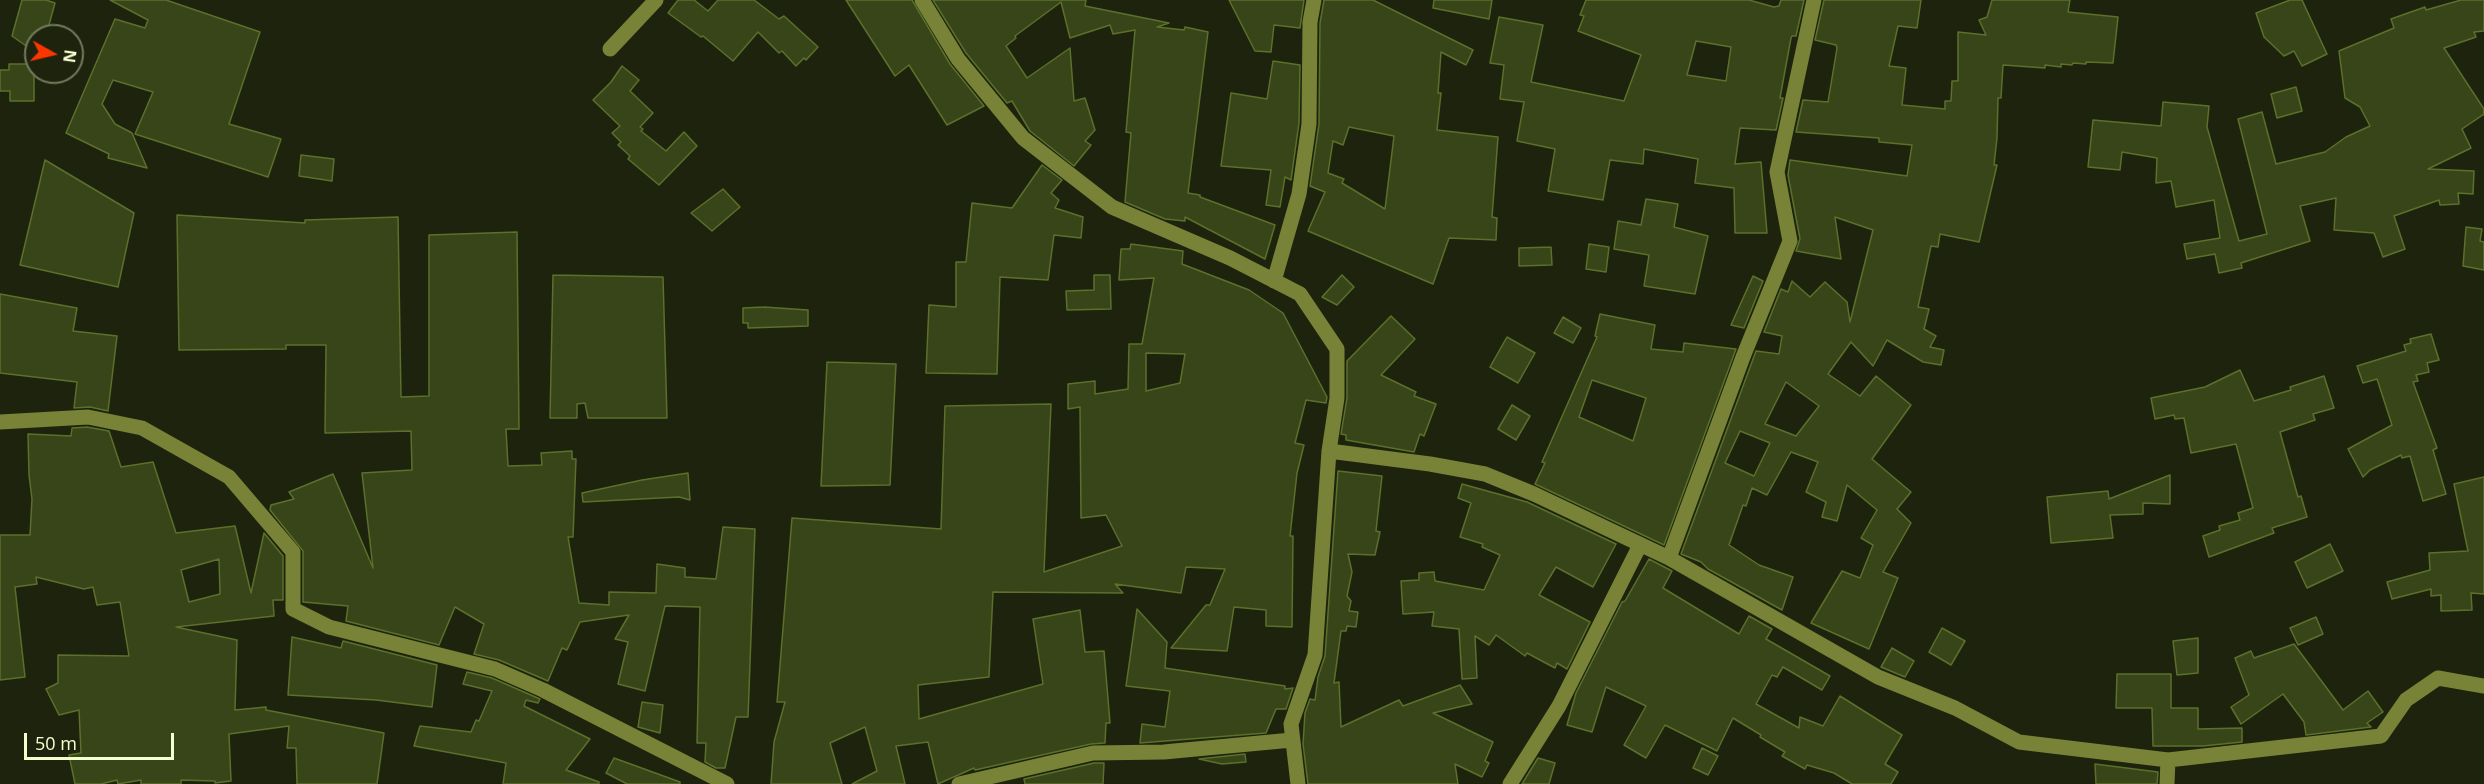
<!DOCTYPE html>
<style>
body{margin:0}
#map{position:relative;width:2484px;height:784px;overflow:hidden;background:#1d230d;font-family:"Open Sans",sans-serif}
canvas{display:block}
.north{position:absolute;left:24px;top:24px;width:60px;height:60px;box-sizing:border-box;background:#1d230d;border:2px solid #737b5b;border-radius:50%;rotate:98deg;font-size:16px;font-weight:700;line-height:24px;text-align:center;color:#f4ffd0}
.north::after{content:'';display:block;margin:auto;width:21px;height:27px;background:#fb3600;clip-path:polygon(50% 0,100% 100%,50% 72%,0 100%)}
.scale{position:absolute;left:24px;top:733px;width:150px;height:27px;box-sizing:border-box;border:3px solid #f4ffd0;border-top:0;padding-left:8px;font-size:18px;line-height:21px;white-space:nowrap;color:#f4ffd0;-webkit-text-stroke:4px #1d230d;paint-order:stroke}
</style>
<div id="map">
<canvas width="2484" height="784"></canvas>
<div class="north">N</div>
<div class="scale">50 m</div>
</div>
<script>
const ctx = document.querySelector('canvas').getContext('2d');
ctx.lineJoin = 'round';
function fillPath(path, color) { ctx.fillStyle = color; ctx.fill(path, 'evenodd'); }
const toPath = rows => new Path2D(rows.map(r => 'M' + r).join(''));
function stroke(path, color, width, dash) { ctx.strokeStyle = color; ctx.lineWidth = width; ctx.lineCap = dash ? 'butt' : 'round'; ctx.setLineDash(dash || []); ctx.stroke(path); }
const building = toPath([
 [22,0,46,0,55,3,46,36,36,36,36,53,12,36,22,0],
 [110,0,166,0,260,32,229,124,281,139,268,177,135,134,153,92,113,80,102,104,115,124,132,133,147,168,108,158,109,154,66,133,115,19,145,28,148,20,110,0],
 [678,0,694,0,708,11,718,0,754,0,779,19,784,16,818,47,806,60,804,58,796,66,782,51,779,53,758,32,733,61,703,36,701,37,668,13,678,0],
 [846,0,912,0,950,64,984,106,947,125,909,65,895,76,846,0],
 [933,0,1086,0,1085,6,1169,23,1157,27,1184,30,1185,27,1208,32,1188,193,1200,195,1200,197,1275,225,1265,259,1185,217,1185,221,1165,219,1125,202,1131,133,1126,132,1135,30,1113,34,1110,25,1070,38,1061,2,1015,36,1016,38,1006,46,1027,78,1070,48,1074,101,1085,98,1095,130,1085,141,1091,145,1074,166,1030,131,1012,101,1007,103,966,53,933,0],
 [1229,0,1304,0,1300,28,1274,25,1271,52,1255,51,1229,0],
 [1324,0,1373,0,1473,50,1466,65,1441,52,1438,93,1441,93,1437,130,1498,137,1492,217,1497,218,1496,240,1449,238,1433,284,1308,231,1325,192,1310,186,1319,124,1320,23,1324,0],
 [1349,127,1394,136,1385,209,1342,183,1344,179,1328,173,1333,141,1343,145,1349,127],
 [1434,0,1492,0,1489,19,1433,8,1434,0],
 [1586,0,1749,0,1774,7,1779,6,1781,0,1804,0,1796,36,1792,36,1791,38,1780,98,1783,98,1776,130,1740,128,1735,164,1761,162,1767,233,1735,233,1734,188,1695,183,1698,159,1644,149,1643,164,1610,160,1603,200,1548,191,1555,149,1517,141,1524,102,1500,99,1504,65,1490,63,1499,17,1543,25,1531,82,1624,101,1641,55,1578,31,1584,16,1580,15,1586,0],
 [1696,41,1731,47,1726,81,1687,75,1696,41],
 [1824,0,1921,0,1917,28,1898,26,1889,66,1906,68,1902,105,1945,109,1945,101,1951,101,1952,81,1958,81,1958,32,1986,35,1979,20,1987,17,1992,0,2070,0,2068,12,2118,17,2113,63,2086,62,2086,64,2073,63,2072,65,2061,64,2061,67,2045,65,2045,68,2003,65,2001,98,1998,98,1997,138,1994,165,1997,165,1979,242,1940,234,1938,247,1931,246,1918,307,1929,309,1924,329,1936,336,1930,347,1944,350,1941,365,1923,362,1887,340,1873,366,1851,342,1828,374,1860,396,1876,376,1911,405,1872,459,1911,492,1897,509,1911,523,1883,572,1898,578,1869,649,1811,623,1842,571,1860,578,1873,545,1861,538,1877,510,1847,485,1837,521,1822,517,1826,502,1806,492,1818,462,1791,452,1767,495,1752,488,1746,506,1743,505,1729,545,1759,565,1793,577,1782,610,1708,569,1701,562,1681,554,1756,351,1779,354,1782,336,1764,332,1781,289,1788,292,1792,281,1810,297,1825,282,1847,302,1850,322,1873,230,1835,217,1841,259,1796,251,1800,239,1788,175,1790,160,1907,176,1912,145,1879,142,1879,138,1796,132,1803,100,1828,102,1837,48,1836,45,1815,40,1824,0],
 [1786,382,1819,406,1796,436,1765,424,1786,382],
 [1740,431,1770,443,1754,476,1725,463,1740,431],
 [2290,0,2302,0,2327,54,2302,66,2294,51,2284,56,2264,37,2256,13,2290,0],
 [2461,0,2484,0,2484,31,2474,32,2476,37,2444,48,2484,109,2484,114,2462,129,2471,148,2428,169,2474,171,2473,194,2458,193,2459,204,2440,205,2439,200,2394,216,2405,249,2383,257,2374,233,2334,230,2336,198,2300,206,2310,241,2241,263,2242,268,2219,273,2215,254,2187,259,2184,244,2220,238,2214,200,2176,207,2171,181,2156,183,2157,158,2122,152,2120,170,2088,167,2093,120,2161,126,2163,102,2209,106,2207,127,2239,241,2267,234,2238,119,2262,112,2276,164,2325,152,2346,137,2370,126,2360,107,2345,98,2339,51,2394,28,2391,19,2425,7,2426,10,2461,0],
 [1273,61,1300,65,1299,123,1291,180,1285,177,1280,207,1266,205,1271,170,1221,166,1231,93,1267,99,1273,61],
 [9,64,34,64,34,101,10,101,10,91,0,91,0,70,9,70,9,64],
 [622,66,639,80,630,91,653,113,640,127,643,129,641,131,666,151,684,132,697,146,659,185,628,159,630,156,618,145,621,142,612,133,620,126,593,100,611,82,622,66],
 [2296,87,2302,111,2277,118,2271,94,2296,87],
 [301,155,334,159,332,181,299,176,301,155],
 [45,160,134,213,118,287,20,265,45,160],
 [1042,165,1062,180,1051,193,1059,200,1055,208,1083,217,1081,238,1054,235,1048,280,1000,277,997,374,926,373,929,305,956,307,956,262,966,262,972,203,1012,208,1042,165],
 [723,189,740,207,712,231,691,213,723,189],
 [1646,199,1678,204,1674,227,1708,236,1695,294,1644,286,1649,255,1614,249,1618,221,1641,225,1646,199],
 [177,215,305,223,305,220,398,217,401,397,429,396,429,235,517,232,519,429,506,429,508,466,542,465,541,453,572,451,572,459,576,459,573,537,568,537,579,603,609,605,609,592,656,593,657,564,685,568,685,577,716,579,723,527,755,529,748,717,736,717,725,768,716,768,705,762,706,743,697,743,700,607,665,606,645,691,618,684,628,642,615,639,629,615,580,622,567,650,562,648,548,681,499,660,474,654,484,624,455,607,439,645,346,621,348,606,303,602,303,551,270,510,271,505,294,499,289,492,333,474,373,568,362,473,412,470,411,431,325,433,326,345,286,345,286,349,179,350,177,215],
 [2466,227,2482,229,2480,241,2484,242,2484,270,2463,266,2466,227],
 [1131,244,1183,251,1182,264,1249,290,1283,313,1327,397,1326,403,1306,400,1295,443,1304,445,1297,473,1290,536,1293,536,1292,627,1266,626,1266,610,1234,607,1227,651,1171,648,1206,605,1210,605,1225,569,1186,567,1181,593,1115,584,1123,593,993,592,989,677,918,685,919,719,1043,684,1033,619,1080,610,1085,652,1104,651,1110,723,1106,723,1105,743,1091,744,975,770,974,768,938,784,928,742,896,746,905,784,852,784,877,771,865,727,830,743,842,784,771,784,774,742,785,702,777,702,792,518,941,529,945,406,1051,404,1044,572,1122,546,1106,515,1081,518,1080,407,1068,409,1068,384,1095,381,1095,394,1128,389,1129,344,1142,344,1154,278,1119,280,1121,249,1130,249,1131,244],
 [1146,353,1185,354,1180,383,1146,391,1146,353],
 [1589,244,1609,247,1606,272,1586,269,1589,244],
 [1551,247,1552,265,1519,266,1519,248,1551,247],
 [553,275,663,277,667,418,588,418,585,403,577,404,577,418,550,418,553,275],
 [1094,275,1110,275,1111,309,1067,310,1066,291,1094,290,1094,275],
 [1342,275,1354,287,1337,305,1322,297,1342,275],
 [1753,276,1763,281,1744,328,1731,325,1753,276],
 [0,294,77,308,73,331,117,336,108,411,90,407,74,408,77,382,0,373,0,294],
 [764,307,808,310,808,326,748,328,748,323,743,323,743,308,764,307],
 [1600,314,1655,325,1651,349,1683,352,1684,343,1736,349,1664,545,1535,484,1545,463,1542,462,1597,337,1595,336,1600,314],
 [1592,380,1646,398,1633,441,1579,417,1592,380],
 [1391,316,1415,339,1381,375,1416,392,1414,396,1436,404,1424,436,1420,434,1414,452,1346,440,1346,435,1341,434,1347,398,1347,361,1391,316],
 [1563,317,1581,328,1573,343,1554,333,1563,317],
 [2431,334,2439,360,2427,363,2429,372,2416,375,2418,381,2413,382,2437,448,2433,450,2446,494,2423,501,2410,456,2402,458,2401,455,2370,470,2363,477,2348,449,2392,425,2377,379,2363,383,2357,366,2406,351,2404,345,2411,343,2410,339,2431,334],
 [1507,337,1535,353,1518,383,1490,367,1507,337],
 [827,362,896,364,890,485,821,486,827,362],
 [2240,370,2254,401,2291,390,2290,387,2324,376,2334,408,2313,414,2315,420,2280,432,2298,497,2301,496,2307,517,2272,528,2274,533,2209,557,2203,536,2220,530,2219,526,2240,520,2238,513,2253,508,2236,444,2191,453,2184,418,2175,419,2174,415,2155,419,2151,398,2205,387,2240,370],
 [1512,405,1530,416,1516,440,1498,429,1512,405],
 [87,427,109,431,121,467,153,462,176,533,235,526,251,593,264,533,283,556,283,600,273,600,274,616,176,627,237,640,235,710,266,707,266,710,384,733,377,784,297,784,296,748,287,748,289,726,229,734,231,781,215,783,215,781,181,780,181,784,141,784,141,780,118,784,117,780,101,784,75,784,69,755,81,753,79,710,59,715,46,689,58,683,58,655,129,656,120,602,97,605,93,587,84,589,36,577,37,584,15,587,25,677,0,680,0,535,30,535,32,499,29,475,28,434,71,436,72,428,87,427],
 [219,559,220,594,189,602,181,570,219,559],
 [1338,471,1382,476,1376,531,1380,532,1375,555,1348,554,1352,572,1347,596,1351,601,1349,611,1358,612,1356,627,1347,626,1346,631,1341,631,1334,683,1339,682,1341,727,1399,700,1403,706,1460,685,1472,704,1433,713,1493,742,1485,761,1489,763,1482,777,1455,764,1458,784,1308,784,1303,744,1305,713,1310,699,1315,700,1318,677,1325,656,1338,471],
 [688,473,690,500,679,497,583,502,582,493,642,480,688,473],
 [2170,475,2170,504,2143,503,2143,514,2110,515,2113,538,2051,543,2047,497,2108,491,2109,499,2170,475],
 [2484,477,2484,594,2471,593,2472,610,2441,611,2441,595,2431,596,2431,589,2392,599,2387,582,2430,570,2429,553,2468,551,2454,484,2484,477],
 [1462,484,1527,502,1616,544,1593,587,1556,567,1539,595,1590,622,1567,669,1557,663,1555,668,1527,653,1525,656,1496,635,1489,645,1475,636,1477,678,1462,679,1459,629,1432,626,1434,612,1403,614,1401,581,1419,580,1419,573,1434,572,1435,581,1484,590,1500,555,1482,547,1483,544,1460,537,1471,503,1458,498,1462,484],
 [2330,544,2343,571,2307,588,2295,562,2330,544],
 [1649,559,1672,571,1663,588,1739,634,1749,616,1772,629,1766,639,1830,676,1822,690,1783,667,1777,677,1772,675,1756,704,1799,728,1800,717,1823,726,1840,696,1902,735,1885,764,1898,772,1891,784,1852,784,1834,773,1807,765,1805,769,1782,756,1785,752,1760,737,1761,735,1733,718,1717,751,1665,725,1646,758,1624,745,1646,706,1606,687,1592,732,1567,725,1576,693,1622,602,1625,601,1649,559],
 [1137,609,1167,642,1165,668,1285,686,1285,689,1293,688,1286,709,1276,709,1266,733,1140,743,1142,724,1165,727,1170,691,1126,686,1137,609],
 [2316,617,2323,634,2298,645,2290,628,2316,617],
 [1942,628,1965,641,1951,665,1929,652,1942,628],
 [292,637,341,648,343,641,437,665,432,707,376,700,288,695,292,637],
 [2198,638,2198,673,2177,675,2173,641,2198,638],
 [2294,644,2343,710,2368,691,2383,712,2367,723,2371,727,2306,735,2304,722,2283,694,2241,724,2231,707,2249,695,2235,658,2251,651,2254,658,2294,644],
 [1892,648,1914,661,1905,677,1881,667,1892,648],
 [467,672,492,678,540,699,538,703,526,700,524,706,590,739,566,770,599,782,599,784,503,784,506,763,414,746,420,726,471,732,476,720,479,721,492,691,463,684,467,672],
 [2117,674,2171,674,2171,708,2198,708,2198,729,2242,728,2242,742,2203,746,2153,746,2152,708,2116,708,2117,674],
 [642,702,663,705,660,733,638,727,642,702],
 [1702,748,1718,756,1708,775,1693,768,1702,748],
 [1245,754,1246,762,1222,764,1199,759,1245,754],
 [614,758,680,782,680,784,627,784,606,773,614,758],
 [1538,758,1555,763,1549,784,1522,784,1538,758],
 [1094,763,1104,763,1103,784,1025,784,1024,779,1094,763],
 [2095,764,2158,772,2157,784,2096,784,2095,764]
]);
fillPath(building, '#374519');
stroke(building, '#5b712b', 1.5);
stroke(toPath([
 [922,0,958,59,1023,138,1112,207,1230,258,1300,294,1337,349,1337,398,1329,451,1315,655,1291,724,1298,784],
 [610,49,656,0],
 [1274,281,1299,194,1309,124,1310,22,1314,0],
 [0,422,88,417,142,428,229,477,293,552,293,609,329,627,495,669,543,690,727,784],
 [1329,451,1430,464,1485,474,1534,494,1669,558,1878,677,1955,708,2019,742,2168,760,2381,736,2406,700,2438,678,2484,686],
 [1669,558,1743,357,1790,241,1777,172,1814,0],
 [959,784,1093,753,1164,752,1292,740],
 [1510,784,1559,706,1640,545],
 [2167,784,2168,760]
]), '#788337', 15);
</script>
